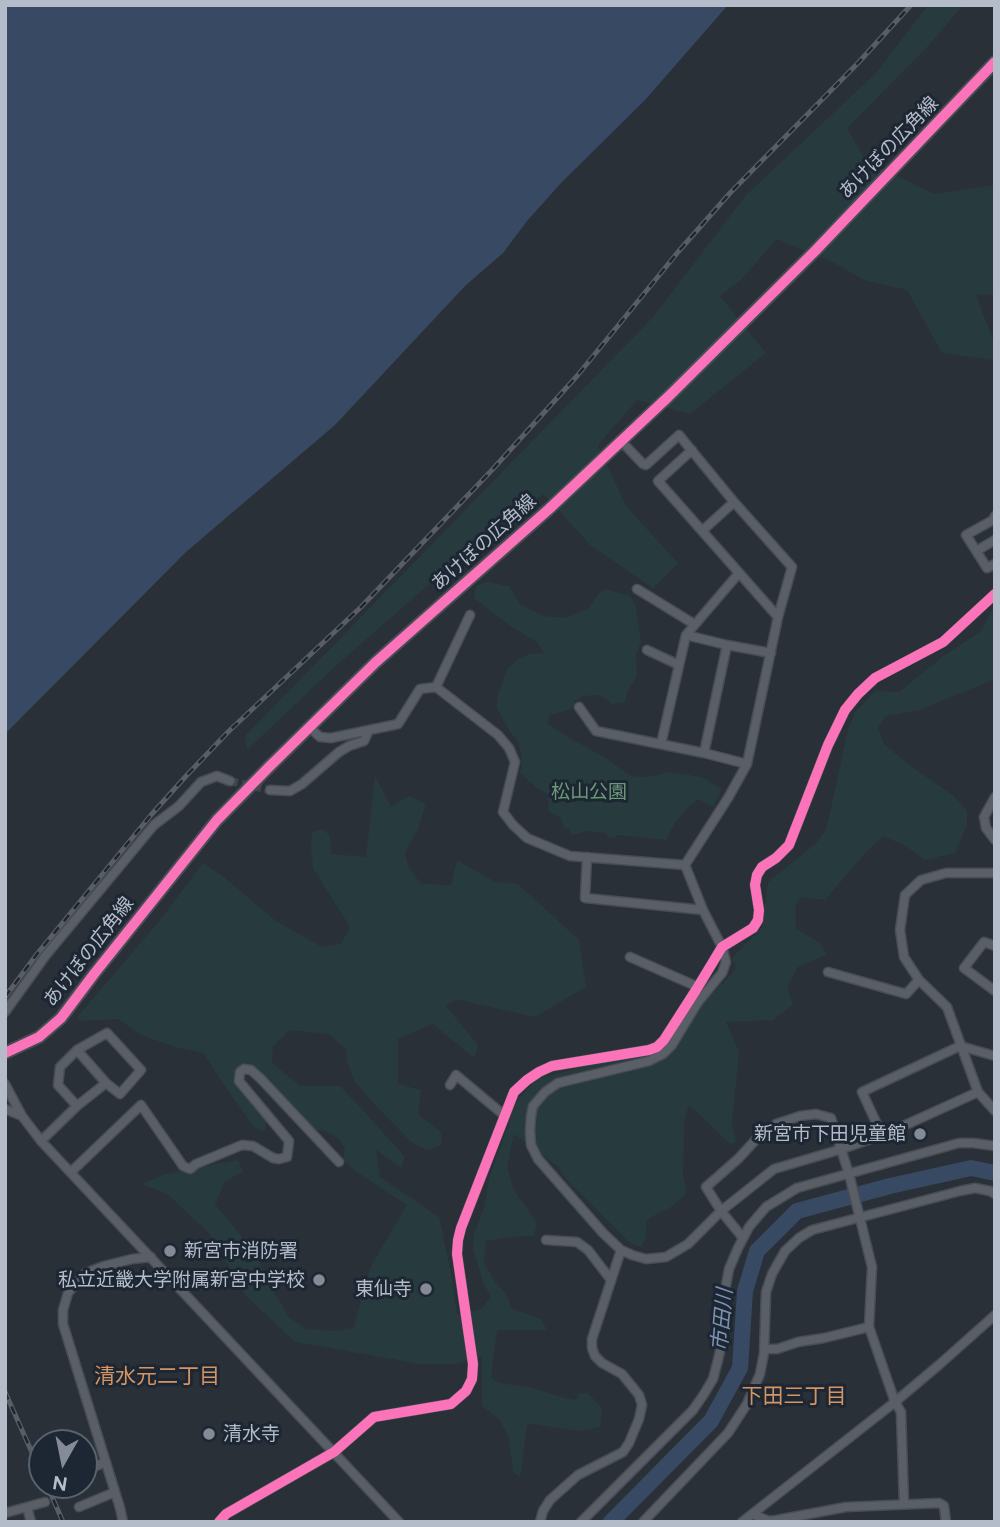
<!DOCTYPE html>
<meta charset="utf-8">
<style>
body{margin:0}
#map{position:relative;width:1000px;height:1527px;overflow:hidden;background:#2a3038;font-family:Figtree,sans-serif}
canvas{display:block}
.frame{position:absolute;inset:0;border:7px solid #b4bcc9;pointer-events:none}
.north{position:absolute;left:28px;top:1429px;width:70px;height:70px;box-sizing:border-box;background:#1d2633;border:2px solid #59626f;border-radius:50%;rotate:189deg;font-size:19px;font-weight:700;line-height:28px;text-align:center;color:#b4bcc9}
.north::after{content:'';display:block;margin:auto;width:24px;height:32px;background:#848b96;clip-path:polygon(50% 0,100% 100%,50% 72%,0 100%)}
</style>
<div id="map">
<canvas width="1000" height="1527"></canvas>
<div class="frame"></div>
<div class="north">N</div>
</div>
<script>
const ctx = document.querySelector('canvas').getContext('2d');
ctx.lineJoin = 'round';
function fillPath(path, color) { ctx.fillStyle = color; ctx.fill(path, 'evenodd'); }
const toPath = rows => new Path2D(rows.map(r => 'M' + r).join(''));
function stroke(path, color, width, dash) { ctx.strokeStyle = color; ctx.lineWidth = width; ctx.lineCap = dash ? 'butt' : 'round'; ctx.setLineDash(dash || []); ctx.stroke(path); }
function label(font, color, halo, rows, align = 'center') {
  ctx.font = font + ' Figtree,"Noto Sans JP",sans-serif'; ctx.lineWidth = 6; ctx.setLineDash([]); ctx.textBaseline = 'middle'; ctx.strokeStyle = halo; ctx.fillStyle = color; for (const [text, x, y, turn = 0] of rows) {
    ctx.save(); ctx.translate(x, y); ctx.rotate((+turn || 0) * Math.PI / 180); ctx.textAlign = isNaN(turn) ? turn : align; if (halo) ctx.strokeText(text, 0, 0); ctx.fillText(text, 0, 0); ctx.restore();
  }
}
fillPath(toPath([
 [928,5,963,5,930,44,847,128,865,160,934,194,995,185,995,294,976,295,995,345,995,360,942,353,907,290,864,280,832,262,777,239,742,279,720,296,766,353,690,414,637,400,598,445,626,506,678,563,653,588,590,545,544,494,494,527,337,665,247,750,245,736,654,316,746,195,876,73],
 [487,582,509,586,521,605,544,616,566,618,589,608,599,593,605,589,630,596,636,606,641,642,636,655,637,676,628,690,625,702,612,704,601,695,583,696,575,701,572,709,550,715,547,723,568,737,606,758,630,776,646,777,670,772,702,777,722,789,713,807,698,799,686,809,675,823,666,840,620,835,609,838,606,833,587,831,572,835,569,829,564,828,561,818,548,811,549,795,537,788,520,773,522,764,519,742,510,732,497,708,497,698,507,669,518,659,529,654,544,653,537,642,512,627,474,598,476,586],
 [995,605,995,678,983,684,919,710,886,716,878,728,884,744,908,764,954,796,967,811,967,825,955,853,925,860,906,846,883,836,868,850,825,900,800,897,795,907,796,929,819,942,827,954,798,967,787,987,793,1005,773,1020,726,1022,739,1052,732,1124,736,1142,731,1145,696,1111,688,1106,684,1124,683,1175,687,1193,671,1207,651,1217,646,1222,646,1237,641,1247,629,1242,566,1179,557,1166,514,1134,507,1167,514,1190,537,1223,534,1236,509,1237,486,1241,484,1263,495,1282,504,1292,510,1302,511,1308,541,1319,547,1330,497,1330,491,1377,498,1383,531,1387,564,1398,576,1400,579,1393,588,1393,602,1408,600,1427,578,1431,534,1424,527,1425,520,1477,513,1472,509,1439,500,1420,482,1406,482,1357,454,1364,421,1364,295,1342,247,1297,209,1233,167,1194,142,1184,165,1174,238,1160,243,1172,225,1181,215,1204,255,1253,272,1289,289,1317,306,1329,335,1331,354,1328,365,1284,372,1264,407,1205,355,1171,343,1159,345,1148,337,1137,325,1131,316,1130,303,1119,263,1075,250,1067,243,1066,236,1070,235,1082,262,1114,266,1123,264,1132,254,1127,219,1078,204,1053,178,1048,141,1035,118,1019,81,1021,77,1017,160,920,203,863,225,878,276,921,322,947,341,944,350,927,313,868,311,846,312,832,323,829,330,836,331,854,366,857,375,776,391,806,409,796,426,804,418,829,405,853,409,868,421,884,451,885,457,860,495,882,518,884,579,940,586,987,535,1017,455,999,446,1006,478,1045,474,1058,433,1024,398,1039,398,1084,421,1090,418,1114,441,1132,442,1145,427,1150,411,1142,373,1103,355,1082,347,1061,346,1049,329,1034,290,1030,273,1046,272,1062,283,1072,301,1086,340,1086,363,1110,405,1157,401,1168,376,1150,380,1177,439,1217,451,1273,457,1315,481,1309,491,1297,484,1284,473,1250,474,1234,484,1208,489,1178,516,1103,534,1080,586,1066,655,1051,718,988,736,969,732,958,762,928,768,882,815,844,826,830,848,730,855,712,876,691,899,692,942,657,981,631]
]), '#273a3e');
fillPath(toPath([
 [5,5,728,5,645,100,561,183,527,221,503,253,465,286,335,425,186,552,5,734]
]), '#384963');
stroke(toPath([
 [611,1522,711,1421,740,1368,745,1291,757,1251,797,1211,890,1186,971,1168,995,1173]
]), '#384963', 16);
stroke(toPath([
 [230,781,270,790]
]), '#3f454e', 8, [8, 4]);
const minor = toPath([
 [621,441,643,464,646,465,679,435,734,502,792,567,778,617,747,764,728,798,685,865],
 [692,450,658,481,778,617],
 [995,516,993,520,966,535,987,568,995,564],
 [702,531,734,502],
 [976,551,995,540],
 [637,589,694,624],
 [686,635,727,645,771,653],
 [647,650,679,665],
 [436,687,470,615],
 [579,707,596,731,704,753,747,764],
 [309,727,320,737,331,738,398,724,420,689,436,687,498,735,509,748,515,762,503,812,513,825,527,838,570,856,685,865],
 [661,744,686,635,739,573],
 [704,753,727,645],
 [270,790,290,791,302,784,339,752,349,746,364,741,369,730],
 [995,797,984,817,986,828,995,840],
 [587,857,585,898,703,910],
 [685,865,703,910,722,947,726,962,722,973,698,1002,672,1045,663,1054,649,1061,558,1083,545,1092,533,1106,531,1116,530,1131,531,1145,538,1159,603,1233,621,1250,632,1255,646,1259,666,1257,688,1244,721,1211,774,1169,842,1149,890,1132,978,1092],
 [995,873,946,873,921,880,905,895,900,930,904,957,919,980,947,1007,978,1092,995,1111],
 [995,946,984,942,964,968,995,991],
 [630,957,698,987],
 [828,972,906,994,919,980],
 [5,1012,46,955,154,825,179,806,201,782,217,776,230,781],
 [77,1050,106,1083],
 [5,1084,22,1116,41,1141,399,1522],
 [450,1085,456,1075,505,1116],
 [5,1109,22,1116],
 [882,1135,862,1092,960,1046,995,1056],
 [41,1141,77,1106,106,1083,120,1094,141,1070,107,1033,77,1050,60,1067,58,1085,77,1106],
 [71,1172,141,1105,183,1166,190,1169,196,1164,242,1145,253,1146,273,1158,279,1159,287,1157,289,1141,239,1081,240,1072,244,1069,251,1070,261,1079,339,1162],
 [743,1238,721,1211,706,1187,739,1158,760,1135,776,1124,800,1116,816,1114,831,1118,849,1174,872,1267,869,1327,895,1402,901,1412,904,1504],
 [546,1240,577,1242,588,1250,611,1280],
 [764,1349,777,1349,798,1342,824,1338,869,1327],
 [84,1471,106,1462],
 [27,1507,31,1522],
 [79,1507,115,1492],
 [5,1513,45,1502],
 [752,1514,769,1521,777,1520,846,1507,939,1503,944,1506,946,1522],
 [123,1522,120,1508,63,1324,63,1310,68,1293,76,1283,86,1273,104,1266,132,1259,151,1257],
 [219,1522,226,1514,334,1452,374,1417,451,1404,466,1391,472,1379,473,1364,457,1254,458,1240,461,1228,514,1092,527,1080,539,1072,552,1066,649,1050,657,1047,664,1040,696,990,722,947,753,928,758,920,759,910,755,885,757,875,762,867,776,858,789,845,828,745,845,710,858,694,875,678,943,642,995,594],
 [540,1522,543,1511,550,1500,578,1475,623,1452,629,1443,639,1419,642,1405,639,1395,622,1374,602,1363,595,1356,592,1348,592,1339,621,1250],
 [581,1522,693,1410,704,1394,713,1379,718,1360,722,1342,722,1306,729,1269,738,1248,749,1227,766,1207,797,1188,959,1143,973,1143,995,1146],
 [643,1522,728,1433,747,1404,760,1374,764,1353,766,1292,772,1274,785,1251,799,1238,812,1230,960,1191,975,1188,990,1191,995,1194],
 [742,1522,895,1402,940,1364,995,1315]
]);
const major = toPath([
 [5,1053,39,1037,61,1018,94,974,217,820,269,767,376,662,549,509,668,397,815,251,995,62]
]);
stroke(minor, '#484c53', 11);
stroke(major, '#484c55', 14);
stroke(minor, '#5a5e66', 8);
stroke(major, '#5c6168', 10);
const rail = toPath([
 [5,997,37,954,151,815,187,775,229,731,361,607,492,470,577,376,678,252,730,193,858,63,911,5],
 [5,1392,42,1475],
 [47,1485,63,1522]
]);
stroke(rail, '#595d64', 5);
stroke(rail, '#1d2633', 2.5, [8]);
stroke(toPath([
 [5,1053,39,1037,61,1018,94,974,217,820,269,767,376,662,549,509,668,397,815,251,995,62],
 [219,1522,226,1514,334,1452,374,1417,451,1404,466,1391,472,1379,473,1364,457,1254,458,1240,461,1228,514,1092,527,1080,539,1072,552,1066,649,1050,657,1047,664,1040,696,990,722,947,753,928,758,920,759,910,755,885,757,875,762,867,776,858,789,845,828,745,845,710,858,694,875,678,943,642,995,594]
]), '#fb73b8', 10);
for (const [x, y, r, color] of [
 [920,1134,7,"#848b96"],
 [170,1251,7,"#848b96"],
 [319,1280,7,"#848b96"],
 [426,1289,7,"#848b96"],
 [209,1434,7,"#848b96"]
]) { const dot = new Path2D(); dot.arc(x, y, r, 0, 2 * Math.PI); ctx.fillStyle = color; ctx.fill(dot); stroke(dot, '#1d2633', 2.5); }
label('19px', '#b4bcc9', '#1d2633', [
 ["あけぼの広角線",889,148,-46],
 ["あけぼの広角線",484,543,-42],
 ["あけぼの広角線",89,952,-52]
]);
label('19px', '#6b9a76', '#1d2633', [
 ["松山公園",589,792]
]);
label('19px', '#b4bcc9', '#1d2633', [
 ["新宮市下田児童館",906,1134],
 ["新宮市消防署",184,1251,"left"],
 ["私立近畿大学附属新宮中学校",305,1280],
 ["東仙寺",412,1289],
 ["清水寺",223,1434,"left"]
], 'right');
label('italic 21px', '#7c92b1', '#1d2633', [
 ["市田川",723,1320,-85]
]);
label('21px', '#d59563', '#1d2633', [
 ["清水元二丁目",157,1377],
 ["下田三丁目",794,1397]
]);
</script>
